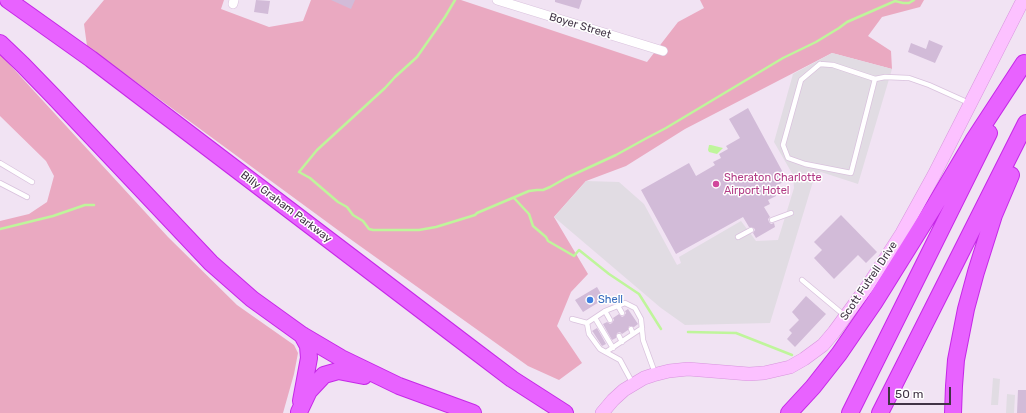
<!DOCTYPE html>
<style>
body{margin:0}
#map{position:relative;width:1026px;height:413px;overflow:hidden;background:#f1e3f3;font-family:Rubik,sans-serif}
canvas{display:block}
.scale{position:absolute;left:888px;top:387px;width:63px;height:18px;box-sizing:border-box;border:2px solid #413345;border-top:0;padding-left:5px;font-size:12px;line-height:14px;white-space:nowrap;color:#413345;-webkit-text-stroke:3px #fff;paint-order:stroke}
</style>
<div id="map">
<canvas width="1026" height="413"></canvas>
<div class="scale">50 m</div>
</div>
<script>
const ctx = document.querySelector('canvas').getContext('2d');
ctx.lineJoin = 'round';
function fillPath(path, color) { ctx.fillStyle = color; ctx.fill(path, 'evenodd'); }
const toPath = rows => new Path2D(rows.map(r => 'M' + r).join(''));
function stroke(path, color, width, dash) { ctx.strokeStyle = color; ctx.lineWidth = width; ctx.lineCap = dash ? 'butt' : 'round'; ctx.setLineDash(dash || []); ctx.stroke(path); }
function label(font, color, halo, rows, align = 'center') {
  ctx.font = font + ' Rubik,sans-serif'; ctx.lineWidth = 3; ctx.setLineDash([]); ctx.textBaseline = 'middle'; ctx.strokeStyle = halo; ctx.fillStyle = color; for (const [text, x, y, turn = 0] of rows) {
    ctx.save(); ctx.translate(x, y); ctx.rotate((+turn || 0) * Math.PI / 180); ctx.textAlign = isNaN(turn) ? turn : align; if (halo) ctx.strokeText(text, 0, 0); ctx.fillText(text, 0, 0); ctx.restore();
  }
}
fillPath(toPath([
 [104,0,224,0,221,9,269,27,303,21,311,0,461,0,647,62,678,22,704,8,700,0,924,0,920,7,882,17,868,36,891,51,892,69,832,53,685,129,626,166,586,181,554,217,588,274,571,292,557,326,582,363,559,380,528,366,346,236,87,46,84,24],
 [0,54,168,237,237,305,294,345,298,353,294,374,283,413,0,413,0,221,29,214,47,202,54,176,46,161,0,116]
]), '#eaa9c1');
fillPath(toPath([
 [832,53,892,69,858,184,821,172,815,175,770,323,685,325,661,308,554,217,586,181,619,182,644,204,677,265,681,263,679,257,741,221,756,241,778,240,794,188,793,175,774,142,793,74],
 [993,378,1000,379,998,405,991,405],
 [1007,394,1015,395,1014,413,1006,413]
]), '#e1dce3');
fillPath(toPath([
 [709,145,711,145,723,148,717,154,709,152,708,150]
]), '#bff59b');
stroke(toPath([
 [455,0,445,17,417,57,395,77,385,88,317,150,299,172,310,178,338,202,347,207,353,215,363,221,369,229,373,230,419,230,436,227,475,215,477,213,529,191,537,190,543,190,550,187,566,178,616,155,645,139,666,128,783,58,816,42,839,28,847,22,895,1,903,3,909,3,914,0],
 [514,198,529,214,533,226,546,237,548,241,574,256,579,250,609,274,639,294,661,329],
 [0,229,53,216,85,205,94,205],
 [688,332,736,333,792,355]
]), '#bff59b', 2.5);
fillPath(toPath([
 [256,0,270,1,268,14,254,12],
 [331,0,355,0,351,9],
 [555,0,582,0,579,9,555,2],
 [929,40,943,46,935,63,908,52,911,43,926,49],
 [748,108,787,180,772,188,776,196,768,200,770,204,764,207,770,217,768,219,769,222,771,224,774,223,775,227,756,238,753,233,755,230,754,228,749,227,743,217,676,254,641,190,689,163,696,176,715,165,713,162,721,158,719,154,728,149,726,146,740,138,729,119],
 [841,215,877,252,866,263,858,255,834,279,814,258,822,250,814,242],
 [597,287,604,299,583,312,575,300],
 [806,296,826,314,795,347,787,339,792,333,789,330,799,320,792,312],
 [628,309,638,324,634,327,629,326,628,330,622,334,620,332,617,333,616,338,612,340,603,324,607,322,610,324,612,323,614,320,613,318,619,314,622,317,624,316,626,313,625,311],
 [597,328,606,344,602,346,593,332,592,331],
 [1018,390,1026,390,1026,413,1017,413]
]), '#d2bbd8');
const lane = toPath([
 [820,64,833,65,875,79,851,173,805,164,788,158,783,145,801,80,820,64],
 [875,79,885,77,909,78,929,85,969,103],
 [0,163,32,182],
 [0,183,27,197],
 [772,220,791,213],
 [738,237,751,230],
 [802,280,844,315],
 [618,306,622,313],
 [605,311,610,320],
 [595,318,613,348],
 [572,319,587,323],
 [631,329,633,334],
 [619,336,622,342],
 [606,352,642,328],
 [633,384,620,360,600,349,589,334,587,323,605,311,625,303,635,308,641,319,643,340,655,373]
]);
const street = toPath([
 [497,0,663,51],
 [233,4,234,0]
]);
const secondary = toPath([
 [602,413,613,400,624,390,644,378,653,375,669,371,688,369,749,374,764,373,790,367,804,359,823,345,834,332,867,287,902,233,934,175,1023,0]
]);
const highway = toPath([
 [8,0,91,59,475,351,512,379,565,413],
 [0,43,23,65,55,98,211,263,252,299,302,335,341,358,399,386,473,413],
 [301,401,309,358,308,346,302,335],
 [299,412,309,391,324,375,338,371,364,376],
 [789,413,813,387,839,354,874,303,935,205,973,141,1024,63],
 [850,413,989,133],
 [880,413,1026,123],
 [953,413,954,386,956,360,966,309,976,272,994,215,1011,175]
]);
stroke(lane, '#d9c2dd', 6);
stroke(street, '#d9c2dd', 10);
stroke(secondary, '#d794dd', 14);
stroke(highway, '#c529e7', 18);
stroke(lane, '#fff', 4.5);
stroke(street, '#fff', 9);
stroke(secondary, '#fcc1ff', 13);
stroke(highway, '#e862ff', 16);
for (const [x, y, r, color] of [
 [716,184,4,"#d1479c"],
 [590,300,4,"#3f7fe0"]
]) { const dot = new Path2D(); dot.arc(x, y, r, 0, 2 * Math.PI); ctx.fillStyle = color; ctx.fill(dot); stroke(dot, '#fff', 1.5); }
label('11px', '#413345', '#fff', [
 ["Boyer Street",580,26,17],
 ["Billy Graham Parkway",286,207,37],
 ["Scott Futrell Drive",869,281,-56]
]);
label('11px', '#b23c85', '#fff', [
 ["Sheraton Charlotte",724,178],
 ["Airport Hotel",724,191]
], 'left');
label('11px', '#366cbe', '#fff', [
 ["Shell",598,300]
], 'left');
</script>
